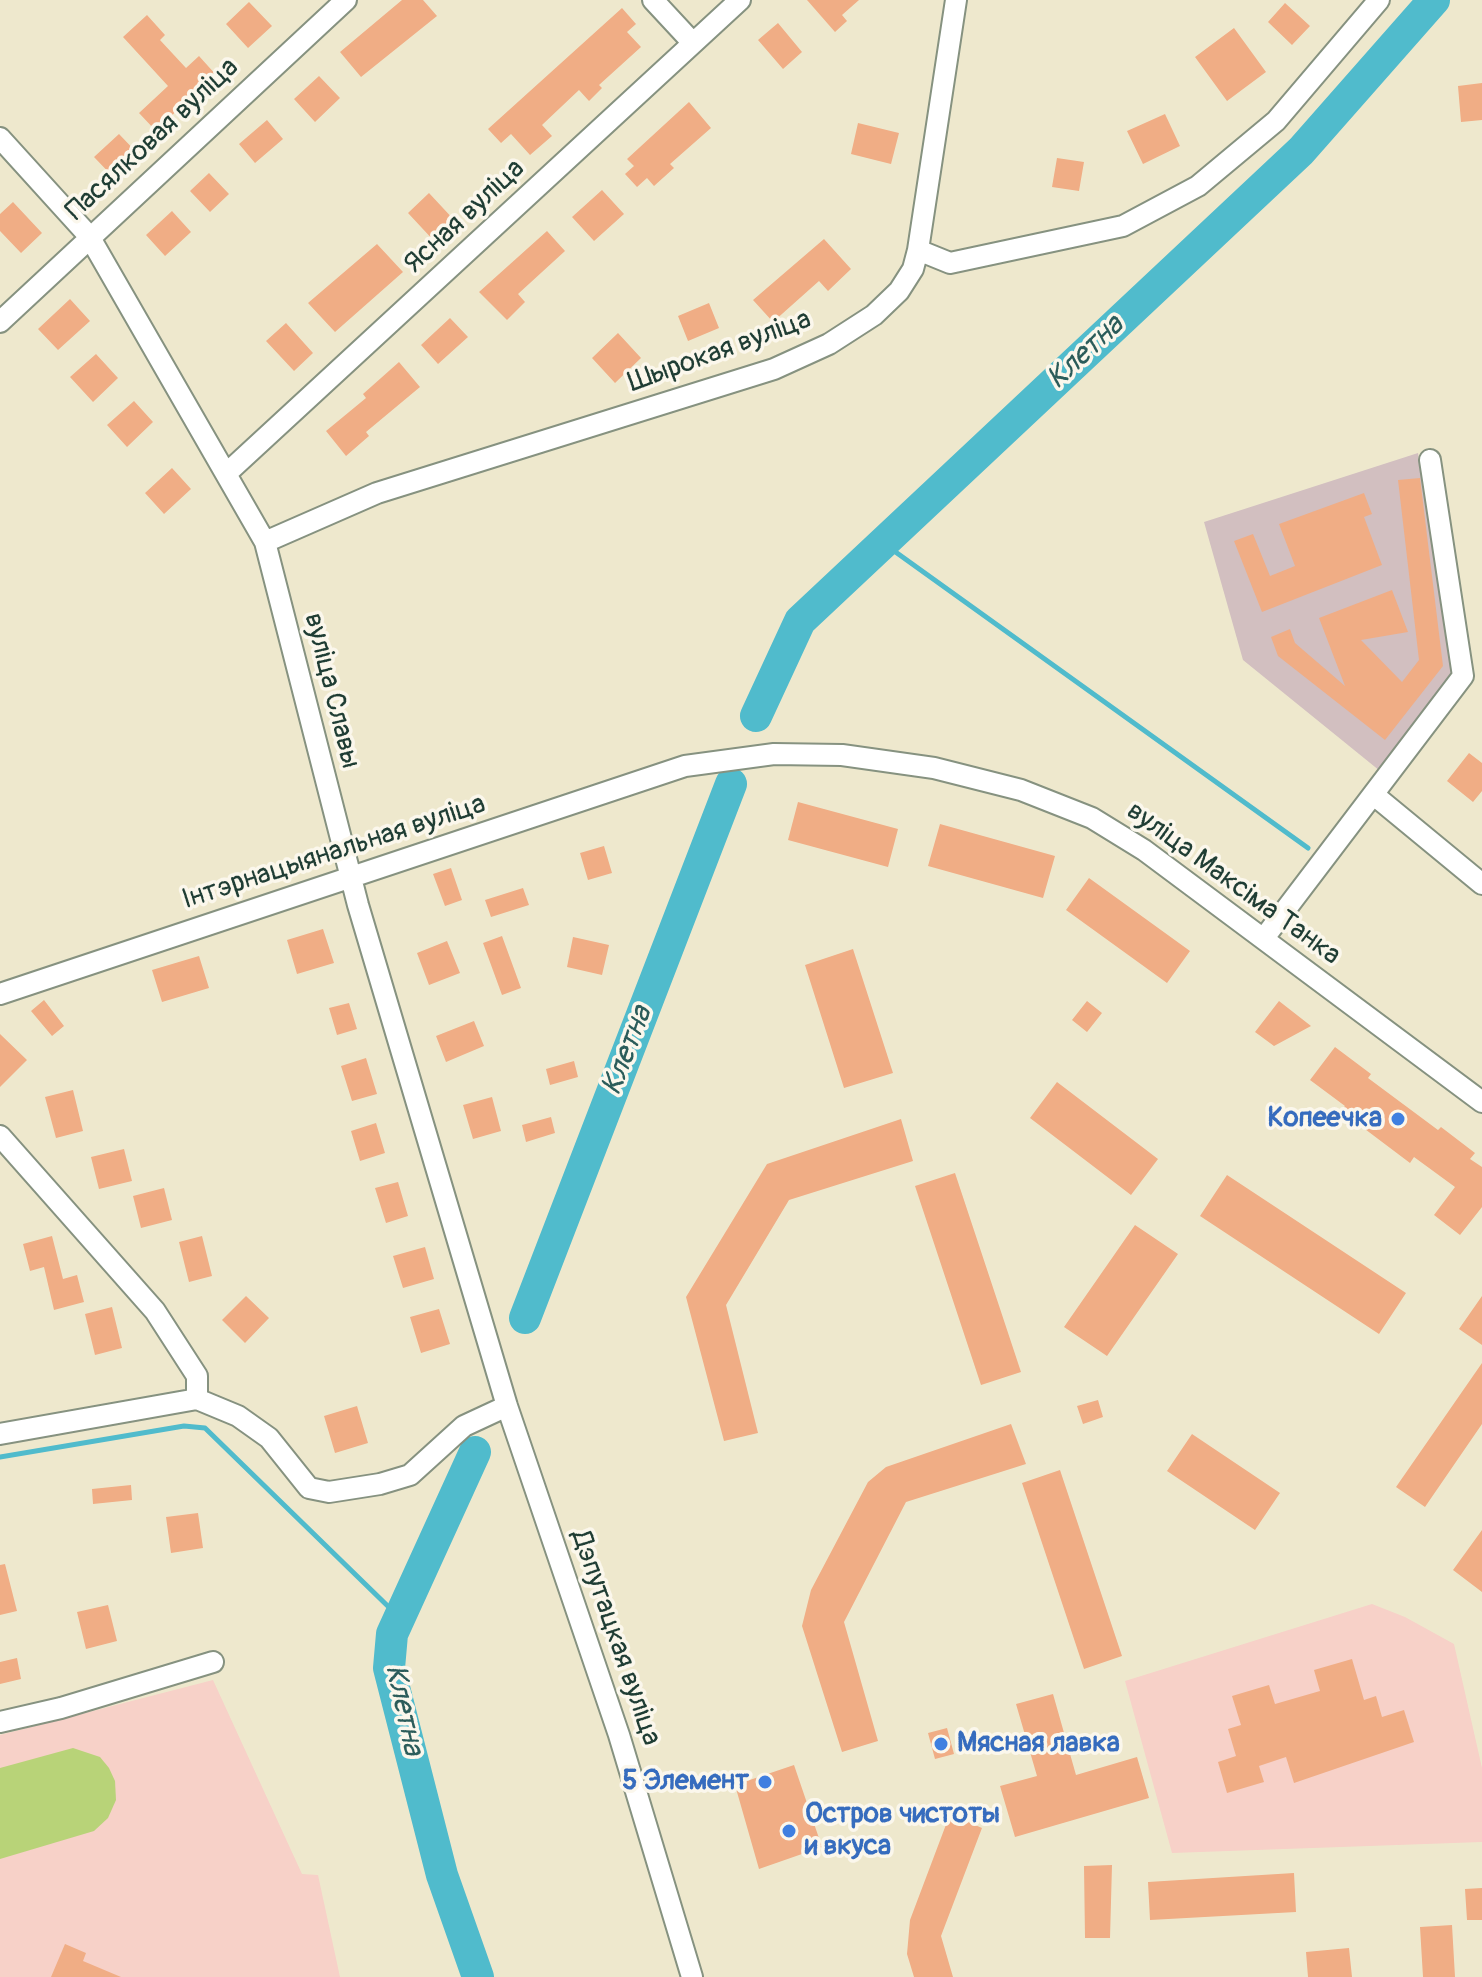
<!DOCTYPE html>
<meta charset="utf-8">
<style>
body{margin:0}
canvas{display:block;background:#eee8cd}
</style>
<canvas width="1482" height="1977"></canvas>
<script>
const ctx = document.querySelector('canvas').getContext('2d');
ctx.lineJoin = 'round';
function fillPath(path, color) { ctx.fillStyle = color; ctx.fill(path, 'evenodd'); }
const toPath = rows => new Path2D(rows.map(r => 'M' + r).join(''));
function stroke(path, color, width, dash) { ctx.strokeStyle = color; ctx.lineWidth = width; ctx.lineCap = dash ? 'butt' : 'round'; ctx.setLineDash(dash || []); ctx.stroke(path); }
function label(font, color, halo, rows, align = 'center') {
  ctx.font = font + ' Pangolin,sans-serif'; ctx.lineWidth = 7; ctx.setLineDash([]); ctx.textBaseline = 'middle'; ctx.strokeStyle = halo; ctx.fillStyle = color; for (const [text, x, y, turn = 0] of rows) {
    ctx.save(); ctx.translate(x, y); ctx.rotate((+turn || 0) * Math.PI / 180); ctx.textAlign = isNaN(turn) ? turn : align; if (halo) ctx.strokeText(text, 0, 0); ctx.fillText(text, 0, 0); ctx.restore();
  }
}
fillPath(toPath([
 [1372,1604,1405,1617,1454,1644,1482,1768,1482,1842,1172,1853,1125,1681],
 [213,1680,302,1874,318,1875,340,1977,0,1977,0,1735]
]), '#f7d1c8');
fillPath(toPath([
 [1418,453,1454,672,1380,771,1243,660,1204,522]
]), '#d2bfc0');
fillPath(toPath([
 [73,1748,100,1757,109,1768,115,1781,116,1800,108,1818,94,1831,0,1859,0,1768]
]), '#b8d378');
stroke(toPath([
 [883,543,1308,848],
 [0,1457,184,1426,205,1428,399,1617]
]), '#50bbcc', 5);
stroke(toPath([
 [756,716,800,621,1301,151,1434,0],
 [525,1318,731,784],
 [475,1452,392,1634,389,1668,442,1875,478,1977]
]), '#50bbcc', 32);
fillPath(toPath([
 [402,0,423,0,437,16,361,77,340,52],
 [807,0,859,0,842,15,847,21,835,32],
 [249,2,272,26,248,48,226,24],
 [1285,3,1310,26,1292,45,1268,22],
 [622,8,636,24,627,32,641,47,599,85,602,88,589,101,579,90,542,125,552,136,530,155,511,134,501,143,488,129],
 [147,15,165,35,160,40,186,68,199,56,217,76,155,130,139,113,168,86,123,37],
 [778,23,802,52,783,69,758,40],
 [1234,28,1266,72,1227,101,1195,57],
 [319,76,340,98,315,122,294,99],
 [1482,83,1482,120,1461,122,1458,86],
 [689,102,711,128,670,164,674,168,654,186,647,178,637,187,625,174,634,166,627,159],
 [1165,114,1180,146,1143,164,1127,131],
 [267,120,283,139,255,163,239,144],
 [858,123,899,133,891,164,851,154],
 [119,134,141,157,116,180,94,157],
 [1057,158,1084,162,1079,191,1052,187],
 [209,173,229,194,210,212,190,191],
 [602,190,624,214,594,241,572,217],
 [429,193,456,222,435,242,408,213],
 [13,202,42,233,21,253,0,231,0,214],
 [172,211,191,232,165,256,146,235],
 [547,231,565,251,518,294,525,302,507,320,479,292],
 [824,239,851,269,828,291,819,281,773,322,753,300],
 [377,244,403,272,335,332,308,303],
 [70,299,90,321,58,350,38,329],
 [709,303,719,328,688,341,678,316],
 [450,318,468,337,438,364,421,345],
 [286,323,313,353,294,371,266,341],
 [618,333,641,358,615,383,592,358],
 [96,354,118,378,93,402,70,377],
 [399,362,420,387,366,432,369,436,346,456,326,431,366,398,363,394],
 [134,401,153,422,127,447,107,425],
 [172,468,191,489,164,514,145,493],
 [1420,478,1443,666,1385,740,1278,656,1271,637,1290,629,1295,643,1345,686,1319,618,1392,590,1408,632,1361,640,1402,682,1419,660,1398,480],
 [1364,493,1372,514,1364,517,1382,565,1262,612,1234,541,1253,534,1270,576,1295,566,1279,524],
 [1469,753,1482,763,1482,791,1473,802,1447,781],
 [798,802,898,829,888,867,788,840],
 [940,824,1055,856,1043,898,928,866],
 [604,846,612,873,588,880,580,853],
 [451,868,462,900,445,906,433,874],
 [1089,878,1190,951,1167,983,1066,910],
 [523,888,529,905,491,917,485,900],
 [323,929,334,963,297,974,287,940],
 [502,936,521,988,502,995,483,943],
 [573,937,609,945,602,975,567,967],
 [447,941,460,973,429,985,417,953],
 [853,949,893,1073,844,1088,805,965],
 [199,956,209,988,162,1002,152,970],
 [44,1000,64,1026,52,1036,31,1011],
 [1087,1001,1102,1013,1087,1032,1072,1020],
 [1279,1001,1311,1026,1274,1046,1255,1032],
 [349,1003,357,1029,337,1035,329,1008],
 [474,1021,484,1046,446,1062,436,1036],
 [0,1034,27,1060,0,1087],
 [1335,1047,1371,1074,1368,1078,1438,1130,1441,1127,1475,1153,1470,1159,1482,1167,1482,1207,1460,1235,1434,1215,1455,1187,1414,1157,1410,1163,1341,1111,1345,1106,1310,1080],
 [366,1058,377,1094,352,1101,341,1066],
 [574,1061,578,1077,550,1085,546,1069],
 [1057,1082,1158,1159,1131,1195,1030,1118],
 [73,1090,83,1131,56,1138,45,1097],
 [492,1097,501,1131,473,1139,463,1105],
 [551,1117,555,1133,526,1142,522,1125],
 [901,1119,913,1161,789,1200,726,1305,758,1433,724,1441,686,1297,767,1164],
 [376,1123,385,1153,360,1161,351,1131],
 [124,1149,132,1181,99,1189,91,1157],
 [955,1173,1021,1372,981,1385,915,1186],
 [1227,1175,1406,1293,1379,1334,1200,1216],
 [398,1182,408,1216,386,1223,375,1188],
 [164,1188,172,1220,141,1228,133,1196],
 [1135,1225,1178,1254,1107,1356,1064,1327],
 [52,1236,63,1279,77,1275,84,1302,54,1310,44,1267,30,1271,23,1244],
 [202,1236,212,1276,189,1282,179,1242],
 [425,1247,434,1279,403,1288,393,1256],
 [246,1296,269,1318,245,1343,222,1320],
 [1482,1296,1482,1345,1459,1329],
 [112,1307,122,1348,95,1355,85,1314],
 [439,1309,450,1344,421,1353,410,1317],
 [1482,1363,1482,1424,1425,1507,1396,1487],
 [1098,1400,1103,1417,1083,1424,1077,1406],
 [357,1406,368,1443,335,1453,324,1416],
 [1011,1424,1026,1464,906,1502,844,1622,878,1741,842,1752,802,1626,811,1590,868,1482,886,1467],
 [1192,1434,1280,1493,1255,1530,1167,1471],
 [1060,1470,1122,1656,1084,1669,1022,1483],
 [131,1485,132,1500,93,1504,92,1489],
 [198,1513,203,1548,171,1553,166,1517],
 [1482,1530,1482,1592,1453,1570],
 [5,1564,17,1611,0,1615,0,1565],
 [108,1605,117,1641,86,1649,77,1612],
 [17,1658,21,1679,0,1684,0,1662],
 [1352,1659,1364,1700,1376,1696,1382,1717,1404,1710,1414,1742,1294,1783,1286,1757,1259,1766,1264,1782,1227,1793,1218,1762,1236,1756,1228,1729,1241,1725,1232,1696,1269,1685,1275,1704,1320,1691,1314,1670],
 [1053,1694,1076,1775,1137,1757,1149,1798,1015,1837,1000,1786,1037,1776,1016,1704],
 [947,1728,954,1754,935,1759,928,1733],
 [794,1765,822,1847,759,1869,735,1785],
 [950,1814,982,1828,941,1936,953,1977,914,1977,907,1954,910,1920],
 [1112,1865,1110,1938,1085,1938,1084,1866],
 [1294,1873,1296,1912,1150,1920,1148,1882],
 [1482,1888,1482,1920,1467,1920,1465,1889],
 [1452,1925,1455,1977,1423,1977,1420,1927],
 [65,1944,86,1953,83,1961,121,1977,51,1977],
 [1349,1948,1352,1977,1308,1977,1306,1952]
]), '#f0ad85');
const minor = toPath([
 [653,0,692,42],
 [0,138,89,236,265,542,358,905,507,1406,619,1735,692,1977],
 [918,250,950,263,1123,226,1198,186,1276,121,1379,0],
 [0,322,346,0],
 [227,473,740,0],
 [265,542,377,493,774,369,829,344,874,315,899,291,913,269,918,250,956,0],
 [1374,795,1482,884],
 [1264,938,1463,676,1430,460],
 [0,994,685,766,774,754,842,755,934,768,1021,790,1092,818,1144,850,1482,1102],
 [0,1136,155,1311,197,1376,197,1399],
 [0,1434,197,1399,238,1416,269,1438,309,1488,329,1492,380,1484,410,1475,464,1426,507,1406],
 [0,1722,61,1708,213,1662]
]);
stroke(minor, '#869280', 24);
stroke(minor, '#fff', 20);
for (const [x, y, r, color] of [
 [1398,1119,8,"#3f7fe0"],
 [941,1744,8,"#3f7fe0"],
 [765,1782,8,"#3f7fe0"],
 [789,1831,8,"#3f7fe0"]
]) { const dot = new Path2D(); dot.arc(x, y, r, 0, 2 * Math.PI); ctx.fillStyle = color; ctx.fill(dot); stroke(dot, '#fbf7ec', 3); }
label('28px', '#1f3d34', '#fbf7ec', [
 ["Пасялковая вуліца",153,140,-43],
 ["Ясная вуліца",465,217,-43],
 ["Шырокая вуліца",720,352,-20],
 ["вуліца Славы",331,691,76],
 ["Інтэрнацыянальная вуліца",334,853,-18],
 ["вуліца Максіма Танка",1233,884,36],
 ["Дэпутацкая вуліца",615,1638,71]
]);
label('bold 28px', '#366cbe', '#fbf7ec', [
 ["Копеечка",1382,1119],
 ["Мясная лавка",957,1744,"left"],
 ["5 Элемент",749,1782],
 ["Остров чистоты",805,1815,"left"],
 ["и вкуса",805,1847,"left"]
], 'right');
label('italic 30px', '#2b5c5a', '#fbf7ec', [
 ["Клетна",1086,353,-43],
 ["Клетна",628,1051,-69],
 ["Клетна",403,1710,78]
]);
</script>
